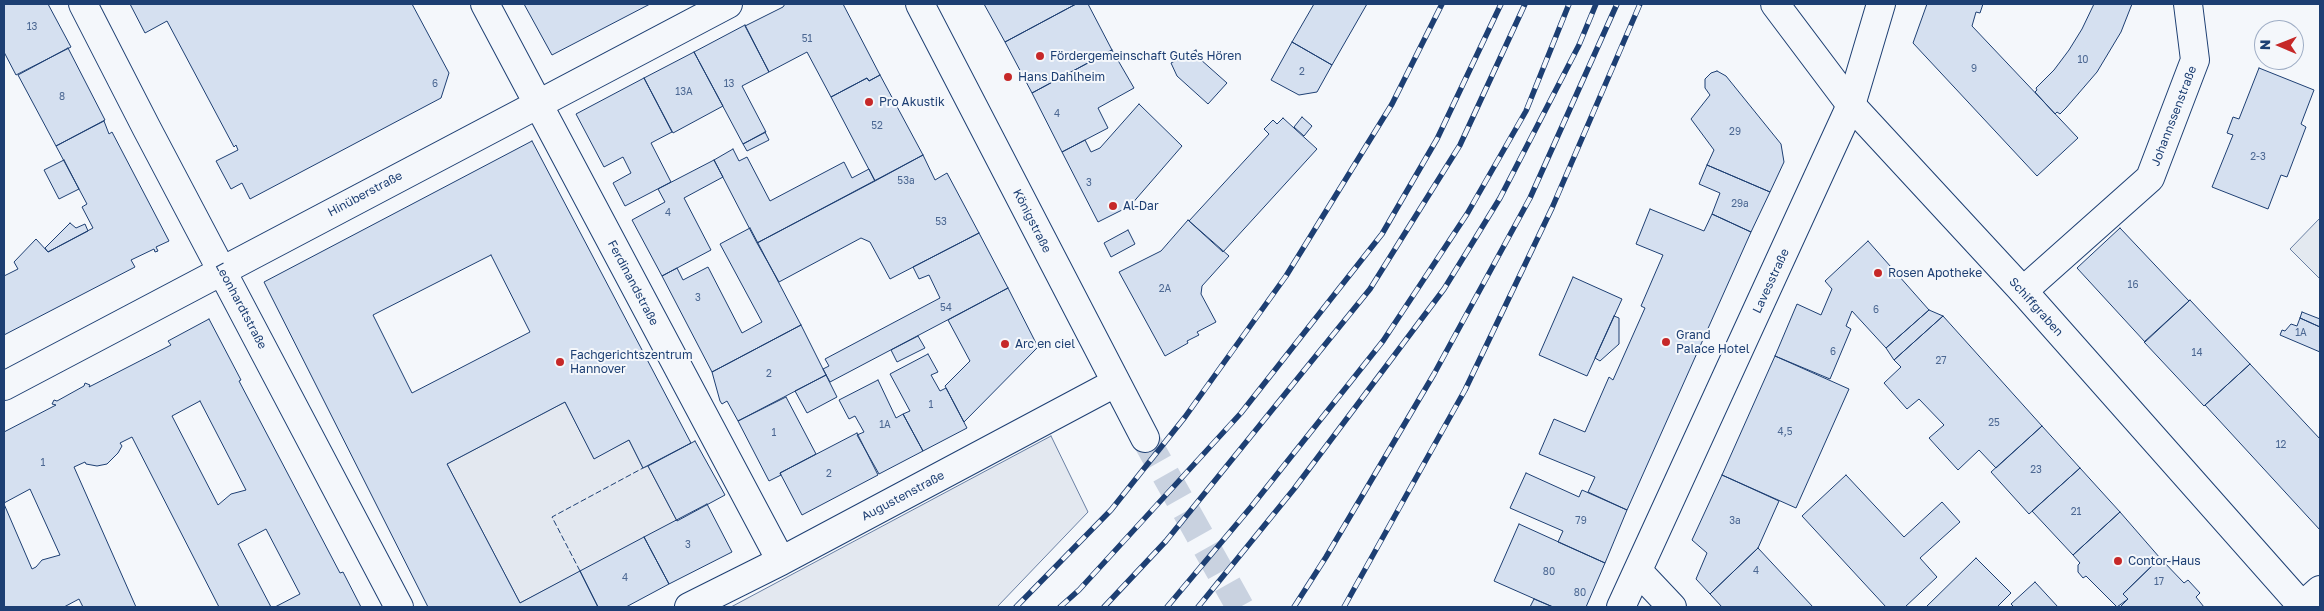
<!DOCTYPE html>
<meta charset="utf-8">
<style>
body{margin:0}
#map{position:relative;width:2324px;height:611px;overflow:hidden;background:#f4f7fb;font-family:"Golos Text",sans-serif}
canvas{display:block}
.frame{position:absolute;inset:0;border:5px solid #1d3f73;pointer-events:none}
.north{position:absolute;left:2254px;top:20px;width:50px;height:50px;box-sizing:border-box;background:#f4f7fb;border:1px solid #9eadc5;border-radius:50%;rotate:271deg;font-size:14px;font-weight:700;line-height:20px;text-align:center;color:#1d3f73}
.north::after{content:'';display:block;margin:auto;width:18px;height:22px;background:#c62828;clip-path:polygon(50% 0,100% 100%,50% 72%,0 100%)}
</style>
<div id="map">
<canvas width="2324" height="611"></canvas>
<div class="frame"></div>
<div class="north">N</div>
</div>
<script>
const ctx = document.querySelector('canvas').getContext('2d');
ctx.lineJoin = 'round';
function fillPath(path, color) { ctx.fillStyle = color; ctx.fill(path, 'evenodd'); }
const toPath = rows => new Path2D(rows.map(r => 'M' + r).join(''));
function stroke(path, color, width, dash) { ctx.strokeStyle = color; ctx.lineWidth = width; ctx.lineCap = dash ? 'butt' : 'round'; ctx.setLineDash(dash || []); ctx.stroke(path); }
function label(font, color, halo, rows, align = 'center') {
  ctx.font = font + ' "Golos Text",sans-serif'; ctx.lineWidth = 4; ctx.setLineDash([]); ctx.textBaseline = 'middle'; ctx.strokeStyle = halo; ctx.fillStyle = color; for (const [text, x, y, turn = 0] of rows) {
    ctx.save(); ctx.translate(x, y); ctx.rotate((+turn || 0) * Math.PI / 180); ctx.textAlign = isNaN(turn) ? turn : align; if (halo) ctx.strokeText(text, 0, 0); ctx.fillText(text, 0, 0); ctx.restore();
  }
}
const green = toPath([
 [2320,218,2320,279,2290,249,2320,218]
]);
fillPath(green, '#e3e9f0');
stroke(green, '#687fa3', 1);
const parking = toPath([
 [565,402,594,458,629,440,643,468,648,466,677,521,520,603,447,464,565,402],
 [1051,436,1088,512,997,607,731,607,1051,436]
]);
fillPath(parking, '#e3e8f0');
stroke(parking, '#687fa3', 1);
const building = toPath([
 [4,4,48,4,71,47,16,75,4,52,4,4],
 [130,4,412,4,449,73,441,98,250,199,242,183,231,189,216,161,238,150,236,145,234,147,167,21,145,33,130,4],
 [524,4,650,4,552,55,524,4],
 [785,4,843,4,880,75,869,81,867,78,831,97,807,52,769,72,745,26,783,7,785,4],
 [984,4,1076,4,1005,42,984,4],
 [1076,4,1088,4,1112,50,1032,93,1005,42,1076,4],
 [1314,4,1367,4,1332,65,1292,42,1314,4],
 [1927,4,1983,4,1980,13,1976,12,1972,26,2078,138,2037,176,1913,43,1927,4],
 [2094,4,2132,4,2121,32,2097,72,2066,108,2060,114,2057,112,2055,114,2035,92,2037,90,2036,88,2054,70,2069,50,2082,29,2094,4],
 [745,25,769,72,742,86,766,132,743,144,694,52,745,25],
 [1292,42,1332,65,1317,92,1299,95,1271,80,1292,42],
 [68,48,105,120,56,146,18,75,68,48],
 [1112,50,1134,88,1098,108,1108,128,1062,152,1032,93,1112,50],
 [1196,50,1200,59,1227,83,1208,104,1177,76,1171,63,1196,50],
 [694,52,723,106,673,133,644,78,694,52],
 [2259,68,2314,90,2301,124,2306,127,2287,177,2281,175,2268,209,2212,187,2233,135,2227,133,2233,117,2239,119,2259,68],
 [1717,71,1726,76,1781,144,1784,162,1770,192,1707,165,1714,150,1691,119,1710,95,1705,88,1705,79,1711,73,1717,71],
 [880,75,923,155,875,181,831,97,867,78,869,81,880,75],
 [644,78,672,132,651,143,671,182,625,206,613,183,631,173,623,157,604,167,576,114,644,78],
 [1139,104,1182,146,1130,206,1098,222,1062,152,1085,140,1091,152,1100,148,1139,104],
 [1302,117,1312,126,1304,136,1294,127,1302,117],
 [1283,118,1317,149,1223,252,1189,221,1269,134,1264,129,1273,120,1277,124,1283,118],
 [104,121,109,134,112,132,169,241,156,247,158,251,155,252,154,249,131,260,135,267,4,335,4,276,18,269,14,262,36,239,48,252,93,228,82,207,87,204,56,146,104,121],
 [765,132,769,140,747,151,743,144,765,132],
 [532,141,691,443,643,468,629,440,594,459,565,402,447,464,520,603,580,571,598,607,428,607,264,282,532,141],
 [491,255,530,332,412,393,373,315,491,255],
 [733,149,739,161,747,157,770,201,844,162,852,178,869,169,875,181,757,243,714,160,733,149],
 [923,155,935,180,947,173,979,233,890,279,870,242,861,238,779,282,757,243,923,155],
 [64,160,79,189,59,199,44,170,64,160],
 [714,160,723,177,684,198,711,250,662,276,632,220,665,202,658,189,714,160],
 [1707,165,1770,192,1751,232,1712,214,1720,193,1699,184,1707,165],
 [1650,209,1704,231,1712,214,1751,232,1627,510,1588,492,1595,477,1539,454,1554,419,1585,432,1609,377,1613,380,1645,308,1641,306,1663,255,1636,244,1650,209],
 [1188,220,1229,256,1202,286,1201,294,1216,322,1197,332,1199,335,1187,341,1188,343,1165,356,1119,272,1161,251,1188,220],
 [70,223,76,228,85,224,88,231,48,252,45,248,70,223],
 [750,228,801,325,712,372,662,276,677,268,683,280,708,267,742,333,762,322,720,244,750,228],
 [2120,228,2189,301,2145,342,2077,268,2120,228],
 [1128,230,1135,244,1111,257,1104,243,1128,230],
 [979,233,1008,288,830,382,823,369,829,366,825,359,940,298,929,275,919,279,913,267,979,233],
 [1868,241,1929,310,1886,348,1852,311,1846,326,1851,329,1830,379,1775,356,1797,304,1821,315,1832,289,1825,281,1868,241],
 [1573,277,1622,299,1587,376,1539,355,1573,277],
 [1008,288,1038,347,964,422,945,386,970,361,948,320,1008,288],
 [2190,300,2250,364,2204,406,2144,342,2190,300],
 [1929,310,1943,316,1894,360,1886,348,1929,310],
 [2302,312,2320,319,2320,327,2300,318,2302,312],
 [1614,316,1619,318,1619,344,1600,361,1595,358,1614,316],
 [1943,316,2042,426,1996,468,1979,450,1958,470,1929,438,1944,425,1919,399,1907,409,1884,383,1901,367,1894,360,1943,316],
 [2300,318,2320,327,2320,352,2280,335,2282,330,2285,331,2291,324,2297,326,2300,318],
 [209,319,241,380,239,381,340,573,343,572,361,607,275,607,300,594,266,529,238,544,271,607,219,607,132,437,120,443,122,446,118,453,107,464,97,466,86,464,85,462,74,467,136,607,83,607,79,599,64,607,4,607,4,504,32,569,36,567,42,560,60,555,30,489,4,503,4,432,56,405,52,404,54,400,57,401,84,386,85,383,90,385,89,387,171,345,168,341,209,319],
 [200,401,246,490,231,494,218,505,172,416,200,401],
 [801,325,826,375,738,421,727,401,722,404,720,401,712,372,801,325],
 [918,336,925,348,897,362,891,350,918,336],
 [928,354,938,372,931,375,940,391,946,388,967,428,923,451,903,414,910,411,890,374,928,354],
 [1775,356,1849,389,1796,508,1722,475,1775,356],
 [2250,364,2320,439,2320,530,2205,405,2250,364],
 [826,375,837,397,807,413,795,391,826,375],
 [878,380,896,418,903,414,923,451,879,474,857,435,864,432,855,416,849,419,839,400,878,380],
 [786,397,816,454,780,473,781,475,769,481,738,421,786,397],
 [2042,426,2080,468,2029,514,1991,472,2042,426],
 [857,433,878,475,802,515,780,473,857,433],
 [695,441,725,495,677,521,648,466,695,441],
 [2080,468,2120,512,2073,555,2032,511,2080,468],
 [1526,473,1579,497,1582,490,1627,510,1605,563,1558,542,1563,531,1510,508,1526,473],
 [1722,475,1779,501,1758,548,1710,594,1696,579,1707,553,1692,540,1722,475],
 [1846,475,1904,537,1942,502,1960,522,1920,558,1937,577,1905,607,1886,607,1802,516,1846,475],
 [707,504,732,552,669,584,644,537,707,504],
 [2120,512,2160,558,2123,594,2128,599,2117,607,2086,576,2083,578,2078,572,2078,565,2080,563,2073,555,2120,512],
 [1519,524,1605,563,1586,607,1553,607,1494,581,1519,524],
 [644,537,669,584,626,607,598,607,580,571,644,537],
 [1758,548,1813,607,1722,607,1710,594,1758,548],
 [1976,558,2011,593,1997,607,1926,607,1976,558],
 [2160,558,2184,583,2188,580,2200,593,2196,597,2204,607,2120,607,2128,599,2123,594,2160,558],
 [2035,582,2058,607,2014,607,2011,604,2035,582],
 [1534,599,1553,607,1530,607,1534,599]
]);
fillPath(building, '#d5e0f0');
stroke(building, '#1d3f73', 1);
stroke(toPath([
 [1145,438,1240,607]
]), '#c9d2e0', 28, [28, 14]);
const minor = toPath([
 [83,4,146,127,399,607],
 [485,4,781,561],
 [920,4,1145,438],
 [2023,291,2150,178,2195,60,2188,4],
 [4,386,728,4],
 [1638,571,1672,607],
 [2302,606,2320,590],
 [689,607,781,561,1115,383],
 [1621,607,1851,105,1881,4]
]);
const major = toPath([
 [1775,4,1851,105,2023,291,2303,607]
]);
stroke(minor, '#1d3f73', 30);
stroke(major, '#1d3f73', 30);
stroke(minor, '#f4f7fb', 28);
stroke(major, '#f4f7fb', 28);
const rail = toPath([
 [1016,607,1111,510,1185,417,1286,276,1392,104,1442,4],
 [1060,607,1079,590,1241,413,1382,234,1437,139,1501,4],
 [1104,607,1166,541,1370,289,1460,145,1525,4],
 [1167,607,1251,507,1383,341,1467,214,1526,111,1569,4],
 [1198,607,1294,489,1444,289,1500,198,1579,45,1596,4],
 [1294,607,1326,557,1434,374,1530,198,1617,4],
 [1344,607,1465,390,1552,208,1640,4]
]);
stroke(rail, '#1d3f73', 5.5);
stroke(rail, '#f4f7fb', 4, [11]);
stroke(toPath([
 [580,571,552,517,643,468]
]), '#1d3f73', 1, [6, 2.5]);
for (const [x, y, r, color] of [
 [1040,56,5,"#c62828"],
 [1008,77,5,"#c62828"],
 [869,102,5,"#c62828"],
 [1113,206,5,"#c62828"],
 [1878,273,5,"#c62828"],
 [1666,342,5,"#c62828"],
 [1005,344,5,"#c62828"],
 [560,362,5,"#c62828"],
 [2118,561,5,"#c62828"]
]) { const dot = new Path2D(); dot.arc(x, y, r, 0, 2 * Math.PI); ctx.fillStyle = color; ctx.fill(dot); stroke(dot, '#f4f7fb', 2); }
label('10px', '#4b6792', null, [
 ["13",32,27],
 ["51",807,39],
 ["10",2083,60],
 ["9",1974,69],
 ["2",1302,72],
 ["6",435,84],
 ["13",729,84],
 ["13A",684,92],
 ["8",62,97],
 ["4",1057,114],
 ["52",877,126],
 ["29",1735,132],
 ["2-3",2258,157],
 ["53a",906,181],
 ["3",1089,183],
 ["29a",1740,204],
 ["4",668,213],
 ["53",941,222],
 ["16",2133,285],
 ["2A",1165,289],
 ["3",698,298],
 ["54",946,308],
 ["6",1876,310],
 ["1A",2301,333],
 ["6",1833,352],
 ["14",2197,353],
 ["27",1941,361],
 ["2",769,374],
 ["1",931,405],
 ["25",1994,423],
 ["1A",885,425],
 ["4,5",1785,432],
 ["1",774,433],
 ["12",2281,445],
 ["1",43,463],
 ["23",2036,470],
 ["2",829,474],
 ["21",2076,512],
 ["79",1581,521],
 ["3a",1735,521],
 ["3",688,545],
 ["4",1756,571],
 ["80",1549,572],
 ["4",625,578],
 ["17",2159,582],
 ["80",1580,593]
]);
label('12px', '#1d3f73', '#f4f7fb', [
 ["Fördergemeinschaft Gutes Hören",1050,56],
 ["Hans Dahlheim",1018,77],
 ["Pro Akustik",879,102],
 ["Al-Dar",1123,206],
 ["Rosen Apotheke",1888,273],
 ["Grand",1676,335],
 ["Palace Hotel",1676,349],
 ["Arc en ciel",1015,344],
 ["Fachgerichtszentrum",570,355],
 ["Hannover",570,369],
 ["Contor-Haus",2128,561]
], 'left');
label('12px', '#1d3f73', '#f4f7fb', [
 ["Johannssenstraße",2174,116,-69],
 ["Hinüberstraße",365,194,-28],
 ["Königstraße",1032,221,63],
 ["Lavesstraße",1771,281,-65],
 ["Ferdinandstraße",633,283,62],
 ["Leonhardtstraße",241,306,62],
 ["Schiffgraben",2036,307,48],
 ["Augustenstraße",903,496,-28]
]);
</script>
